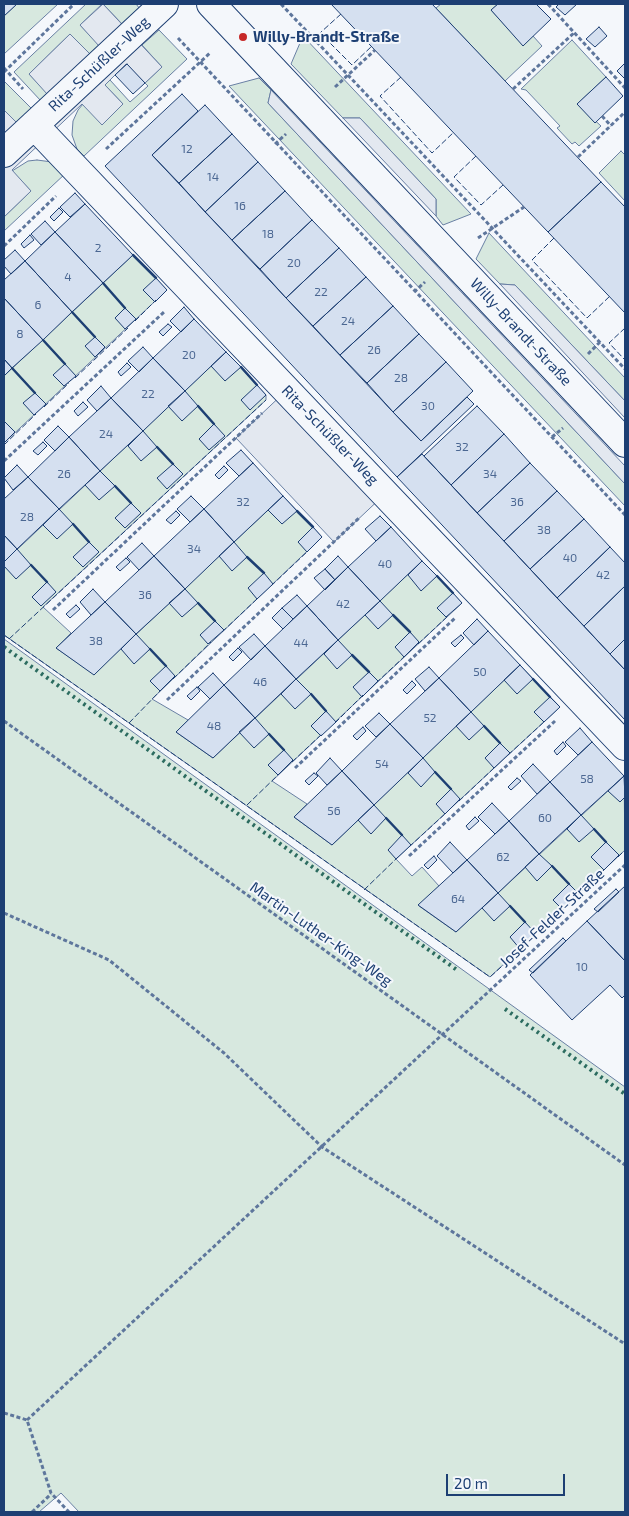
<!DOCTYPE html>
<meta charset="utf-8">
<style>
body{margin:0}
#map{position:relative;width:629px;height:1516px;overflow:hidden;background:#f4f7fb;font-family:"Exo 2",sans-serif}
canvas{display:block}
.frame{position:absolute;inset:0;border:5px solid #1d3f73;pointer-events:none}
.scale{position:absolute;left:446px;top:1474px;width:119px;height:22px;box-sizing:border-box;border:2px solid #1d3f73;border-top:0;padding-left:6px;font-size:15px;line-height:18px;white-space:nowrap;color:#1d3f73;-webkit-text-stroke:4px #f4f7fb;paint-order:stroke}
</style>
<div id="map">
<canvas width="629" height="1516"></canvas>
<div class="frame"></div>
<div class="scale">20 m</div>
</div>
<script>
const ctx = document.querySelector('canvas').getContext('2d');
ctx.lineJoin = 'round';
function fillPath(path, color) { ctx.fillStyle = color; ctx.fill(path, 'evenodd'); }
const toPath = rows => new Path2D(rows.map(r => 'M' + r).join(''));
function stroke(path, color, width, dash) { ctx.strokeStyle = color; ctx.lineWidth = width; ctx.lineCap = dash ? 'butt' : 'round'; ctx.setLineDash(dash || []); ctx.stroke(path); }
function label(font, color, halo, rows, align = 'center') {
  ctx.font = font + ' "Exo 2",sans-serif'; ctx.lineWidth = 4; ctx.setLineDash([]); ctx.textBaseline = 'middle'; ctx.strokeStyle = halo; ctx.fillStyle = color; for (const [text, x, y, turn = 0] of rows) {
    ctx.save(); ctx.translate(x, y); ctx.rotate((+turn || 0) * Math.PI / 180); ctx.textAlign = isNaN(turn) ? turn : align; if (halo) ctx.strokeText(text, 0, 0); ctx.fillText(text, 0, 0); ctx.restore();
  }
}
const green = toPath([
 [17,4,58,4,4,54,4,16,17,4],
 [86,4,102,4,80,25,99,45,90,54,70,34,29,74,48,94,41,101,14,72,86,4],
 [103,4,136,4,140,9,123,25,103,4],
 [441,4,498,4,491,10,523,45,533,36,542,46,505,81,436,8,441,4],
 [159,30,187,59,84,156,77,149,72,135,73,121,78,110,83,104,123,104,105,85,110,80,130,102,148,86,145,83,162,67,142,45,159,30],
 [303,36,471,214,443,225,436,216,436,199,360,118,343,118,291,64,303,36],
 [572,40,606,77,577,104,601,126,579,146,575,142,572,144,557,128,560,126,526,90,521,89,572,40],
 [259,78,271,90,268,103,625,484,625,506,229,86,259,78],
 [4,81,32,109,17,123,4,110,4,81],
 [621,151,625,155,625,201,599,173,621,151],
 [37,160,52,162,66,173,4,231,4,217,31,191,12,171,28,161,37,160],
 [489,233,625,378,625,401,515,285,500,284,476,259,489,233],
 [133,255,167,290,4,443,4,376,133,255],
 [226,352,266,395,266,400,43,607,71,633,56,648,94,674,283,496,322,537,152,699,188,720,176,732,213,758,422,561,462,603,272,781,307,804,294,817,332,845,520,665,560,707,396,859,412,876,422,867,439,886,419,906,456,932,624,776,625,850,490,977,4,635,4,562,226,352],
 [4,639,625,1087,625,1512,79,1512,61,1493,39,1512,4,1512,4,639]
]);
fillPath(green, '#d7e8df');
stroke(green, '#687fa3', 1);
const parking = toPath([
 [103,4,162,67,145,83,126,64,105,85,123,104,102,125,82,104,12,170,31,191,4,217,4,110,17,123,47,94,29,74,70,34,90,54,99,46,80,25,103,4],
 [271,90,625,466,625,484,268,103,271,90],
 [343,118,360,118,436,199,436,216,343,118],
 [500,284,515,285,625,401,625,418,500,284],
 [287,390,385,494,334,542,236,438,287,390]
]);
fillPath(parking, '#e3e8f0');
stroke(parking, '#687fa3', 1);
const building = toPath([
 [4,4,17,4,4,16,4,4],
 [331,4,432,4,601,182,548,232,331,4],
 [498,4,536,4,551,19,523,46,491,10,498,4],
 [559,4,577,4,565,15,556,7,559,4],
 [599,27,607,36,595,47,586,39,599,27],
 [625,63,625,79,617,71,625,63],
 [127,64,145,83,133,94,115,75,127,64],
 [606,77,623,96,595,123,577,104,606,77],
 [182,94,198,111,152,155,393,412,421,441,467,397,474,404,397,477,105,166,182,94],
 [205,105,232,134,179,183,152,155,205,105],
 [232,134,258,162,205,212,179,183,232,134],
 [258,162,285,191,232,240,205,212,258,162],
 [601,182,625,207,625,313,548,232,601,182],
 [285,191,312,220,260,269,232,240,285,191],
 [75,193,85,204,70,217,60,207,75,193],
 [85,204,133,255,103,283,55,232,85,204],
 [59,208,63,212,54,221,50,217,59,208],
 [312,220,339,248,286,298,260,269,312,220],
 [45,221,55,232,41,245,31,234,45,221],
 [55,232,103,283,72,312,25,261,55,232],
 [30,235,34,240,24,248,21,244,30,235],
 [339,248,366,277,313,326,286,298,339,248],
 [15,250,25,261,11,274,4,266,4,260,15,250],
 [25,261,72,312,43,340,4,298,4,280,25,261],
 [366,277,393,306,340,355,313,326,366,277],
 [156,278,167,290,155,302,143,290,156,278],
 [4,298,43,340,12,368,4,359,4,298],
 [393,306,419,334,367,383,340,355,393,306],
 [184,307,194,319,181,332,170,321,184,307],
 [125,308,136,319,125,329,115,318,125,308],
 [194,319,226,352,185,391,153,358,194,319],
 [168,324,172,327,163,336,159,332,168,324],
 [419,334,446,362,393,412,367,383,419,334],
 [95,337,105,347,95,357,85,346,95,337],
 [143,347,153,358,139,372,128,361,143,347],
 [226,352,241,367,225,381,211,366,226,352],
 [153,358,185,391,143,431,111,398,153,358],
 [4,359,12,368,4,376,4,359],
 [446,362,473,391,421,441,393,412,446,362],
 [127,363,131,367,121,376,118,372,127,363],
 [65,364,76,376,64,386,53,375,65,364],
 [257,385,266,395,250,410,241,400,257,385],
 [101,386,111,398,97,411,87,400,101,386],
 [185,391,198,406,182,421,168,406,185,391],
 [35,393,46,404,34,415,23,403,35,393],
 [111,398,143,431,100,471,69,437,111,398],
 [83,402,88,407,78,416,74,411,83,402],
 [477,406,504,434,451,485,424,456,477,406],
 [4,421,15,432,4,443,4,421],
 [214,424,225,436,209,450,199,439,214,424],
 [58,426,69,437,55,451,44,440,58,426],
 [143,431,157,447,141,461,128,446,143,431],
 [504,434,530,463,477,513,451,485,504,434],
 [69,437,100,471,59,509,28,477,69,437],
 [43,442,47,446,38,455,33,451,43,442],
 [241,450,253,463,239,476,226,463,241,450],
 [422,454,625,670,625,720,397,477,422,454],
 [253,463,283,496,234,542,204,509,253,463],
 [530,463,557,491,504,541,477,513,530,463],
 [173,464,183,474,167,489,157,478,173,464],
 [17,465,28,477,13,490,4,478,17,465],
 [224,466,228,470,219,479,215,475,224,466],
 [100,471,115,486,99,500,85,485,100,471],
 [28,477,59,509,17,549,4,535,4,499,28,477],
 [557,491,584,519,530,569,504,541,557,491],
 [191,496,204,509,190,522,177,509,191,496],
 [283,496,297,511,282,524,268,510,283,496],
 [131,503,141,513,125,528,115,518,131,503],
 [59,509,73,524,57,539,43,525,59,509],
 [204,509,234,542,185,589,154,556,204,509],
 [176,511,180,515,171,524,166,520,176,511],
 [380,516,391,527,376,541,365,529,380,516],
 [584,519,610,547,557,598,530,569,584,519],
 [313,527,322,537,307,552,298,542,313,527],
 [391,527,422,561,380,601,348,567,391,527],
 [4,535,17,549,4,562,4,535],
 [89,542,99,552,83,567,73,557,89,542],
 [234,542,247,557,232,571,219,556,234,542],
 [142,543,154,556,139,570,127,557,142,543],
 [610,547,625,563,625,586,584,626,557,598,610,547],
 [17,549,31,565,16,579,4,566,4,562,17,549],
 [154,556,185,589,136,634,105,602,154,556],
 [338,556,348,567,335,580,325,569,338,556],
 [126,558,130,562,120,571,116,567,126,558],
 [422,561,437,576,421,591,408,575,422,561],
 [348,567,380,601,338,640,307,606,348,567],
 [325,569,335,580,325,590,314,578,325,569],
 [264,573,273,584,257,599,248,588,264,573],
 [47,582,56,592,41,606,32,597,47,582],
 [625,586,625,639,610,654,584,626,625,586],
 [93,589,105,602,91,615,80,602,93,589],
 [185,589,198,603,182,617,169,603,185,589],
 [453,593,462,603,446,617,437,608,453,593],
 [297,595,307,606,293,619,282,608,297,595],
 [380,601,393,615,378,629,365,615,380,601],
 [105,602,136,634,94,675,56,648,105,602],
 [76,605,80,609,70,618,66,614,76,605],
 [307,606,338,640,296,679,265,646,307,606],
 [282,608,293,619,283,629,272,618,282,608],
 [477,619,488,631,474,645,463,633,477,619],
 [215,621,224,630,208,644,200,635,215,621],
 [488,631,520,665,471,712,439,678,488,631],
 [410,632,419,642,404,657,395,647,410,632],
 [136,634,150,649,134,664,121,649,136,634],
 [254,634,265,646,251,660,239,647,254,634],
 [461,635,464,638,455,647,451,643,461,635],
 [625,639,625,670,610,654,625,639],
 [338,640,352,655,337,669,324,654,338,640],
 [265,646,296,679,255,718,224,685,265,646],
 [238,648,242,652,233,661,229,657,238,648],
 [520,665,533,679,517,694,504,680,520,665],
 [166,666,175,676,160,691,150,681,166,666],
 [429,667,439,678,425,691,415,679,429,667],
 [369,672,378,681,362,697,353,687,369,672],
 [213,673,224,685,210,699,198,687,213,673],
 [439,678,471,712,423,758,390,724,439,678],
 [296,679,311,694,295,709,281,694,296,679],
 [412,681,416,685,407,694,403,690,412,681],
 [224,685,255,718,213,758,176,732,224,685],
 [197,687,200,691,191,700,187,696,197,687],
 [550,697,560,707,544,722,534,712,550,697],
 [326,711,336,722,321,736,311,726,326,711],
 [471,712,484,726,469,740,456,726,471,712],
 [379,713,390,724,376,737,365,726,379,713],
 [255,718,269,734,254,748,239,732,255,718],
 [390,724,423,758,374,805,342,771,390,724],
 [363,727,366,731,357,740,353,736,363,727],
 [580,728,592,742,578,755,565,742,580,728],
 [563,742,566,746,557,755,554,751,563,742],
 [592,742,624,776,581,815,550,782,592,742],
 [500,743,510,753,494,768,485,758,500,743],
 [284,750,293,760,278,775,268,765,284,750],
 [330,758,342,771,327,785,316,773,330,758],
 [423,758,435,772,421,787,408,773,423,758],
 [533,764,550,782,537,794,521,776,533,764],
 [342,771,374,805,332,845,294,817,342,771],
 [314,773,318,776,309,785,305,781,314,773],
 [624,776,625,797,620,802,608,791,624,776],
 [517,778,521,781,511,790,508,787,517,778],
 [550,782,581,815,539,854,509,821,550,782],
 [451,789,460,799,445,814,436,804,451,789],
 [492,803,509,821,495,834,478,817,492,803],
 [374,805,386,818,371,834,358,820,374,805],
 [581,815,594,829,579,842,567,829,581,815],
 [475,817,479,821,469,830,466,826,475,817],
 [509,821,539,854,498,893,467,860,509,821],
 [402,835,411,845,396,859,388,850,402,835],
 [450,842,467,860,453,873,437,856,450,842],
 [606,842,619,855,604,870,591,857,606,842],
 [539,854,552,866,537,881,525,867,539,854],
 [434,856,437,860,428,869,424,865,434,856],
 [467,860,498,893,456,932,418,905,467,860],
 [569,884,579,894,563,910,553,900,569,884],
 [625,886,625,961,587,921,625,886],
 [616,889,619,892,598,912,594,909,616,889],
 [498,893,510,906,494,921,482,908,498,893],
 [587,921,625,961,625,995,622,998,610,985,572,1020,530,975,587,921],
 [525,922,536,934,520,949,510,937,525,922],
 [563,938,566,941,533,973,529,970,563,938]
]);
fillPath(building, '#d5e0f0');
stroke(building, '#1d3f73', 1);
const street = toPath([
 [211,4,625,443],
 [34,125,625,746],
 [4,153,164,4]
]);
stroke(street, '#1d3f73', 30);
stroke(toPath([
 [281,4,625,369],
 [548,4,625,88],
 [178,38,625,515],
 [4,68,23,89],
 [4,72,74,4],
 [335,87,375,50],
 [513,89,575,32],
 [602,116,611,126],
 [275,144,286,134],
 [106,149,210,53],
 [578,157,625,112],
 [478,238,524,207],
 [4,246,56,196],
 [414,292,425,282],
 [588,354,600,342],
 [552,437,563,428],
 [4,461,164,312],
 [53,610,262,413],
 [167,700,359,518],
 [4,721,625,1165],
 [295,768,455,618],
 [409,856,555,721],
 [4,913,109,960,224,1053,322,1147,625,1344],
 [4,1413,27,1420,51,1493,69,1512],
 [27,1420,625,865],
 [32,1512,51,1494]
]), '#5e769c', 3, [4, 2.5]);
stroke(street, '#f4f7fb', 28);
stroke(toPath([
 [4,647,457,970],
 [505,1009,625,1094]
]), '#2c6c60', 4, [2.5, 4]);
stroke(toPath([
 [341,14,320,33,352,65,372,46],
 [401,77,380,96,432,153,454,132],
 [476,156,454,177,481,205,503,185],
 [554,238,532,260,587,318,610,296],
 [135,321,156,300],
 [625,328,609,343,625,360],
 [75,378,128,328],
 [44,407,69,383],
 [4,445,36,414],
 [271,586,309,550],
 [222,632,258,598],
 [4,635,490,977,522,948],
 [9,639,266,400],
 [418,644,449,615],
 [173,679,211,642],
 [376,683,405,656],
 [129,723,162,689],
 [335,723,363,695],
 [508,755,545,721],
 [292,762,323,733],
 [459,801,495,767],
 [247,805,279,774],
 [409,847,446,813],
 [618,857,625,850],
 [364,890,398,857],
 [576,896,605,869],
 [534,936,564,909],
 [45,1512,46,1512]
]), '#1d3f73', 1, [6, 2.5]);
stroke(toPath([
 [133,255,156,278],
 [103,283,125,308],
 [72,312,95,337],
 [43,340,65,364],
 [241,367,257,385],
 [12,368,35,393],
 [198,406,214,424],
 [157,447,173,464],
 [115,486,131,503],
 [297,511,313,527],
 [73,524,89,542],
 [247,557,264,573],
 [31,565,47,582],
 [437,576,453,593],
 [198,603,215,621],
 [393,615,410,632],
 [150,649,166,666],
 [352,655,369,672],
 [533,679,550,697],
 [311,694,326,711],
 [484,726,500,743],
 [269,734,284,750],
 [435,772,451,789],
 [386,818,402,835],
 [594,829,606,842],
 [552,866,569,884],
 [510,906,525,922]
]), '#1d3f73', 2.5);
for (const [x, y, r, color] of [
 [243,37,5,"#c62828"]
]) { const dot = new Path2D(); dot.arc(x, y, r, 0, 2 * Math.PI); ctx.fillStyle = color; ctx.fill(dot); stroke(dot, '#f4f7fb', 2); }
label('12px', '#4b6792', null, [
 ["12",187,149],
 ["14",213,177],
 ["16",240,206],
 ["18",268,234],
 ["2",98,248],
 ["20",294,263],
 ["4",68,277],
 ["22",321,292],
 ["6",38,305],
 ["24",348,321],
 ["8",20,334],
 ["26",374,350],
 ["20",189,355],
 ["28",401,378],
 ["22",148,394],
 ["30",428,406],
 ["24",106,434],
 ["32",462,447],
 ["26",64,474],
 ["34",490,474],
 ["32",243,502],
 ["36",517,502],
 ["28",27,517],
 ["38",544,530],
 ["34",194,549],
 ["40",570,558],
 ["40",385,564],
 ["42",603,575],
 ["36",145,595],
 ["42",343,604],
 ["38",96,641],
 ["44",301,643],
 ["50",480,672],
 ["46",260,682],
 ["52",430,718],
 ["48",214,726],
 ["54",382,764],
 ["58",587,779],
 ["56",334,811],
 ["60",545,818],
 ["62",503,857],
 ["64",458,899],
 ["10",582,967]
]);
label('bold 15px', '#1d3f73', '#f4f7fb', [
 ["Willy-Brandt-Straße",253,37]
], 'left');
label('15px', '#1d3f73', '#f4f7fb', [
 ["Rita-Schüßler-Weg",99,64,-43],
 ["Willy-Brandt-Straße",521,332,47],
 ["Rita-Schüßler-Weg",330,435,46],
 ["Josef-Felder-Straße",552,918,-43],
 ["Martin-Luther-King-Weg",321,934,35]
]);
</script>
